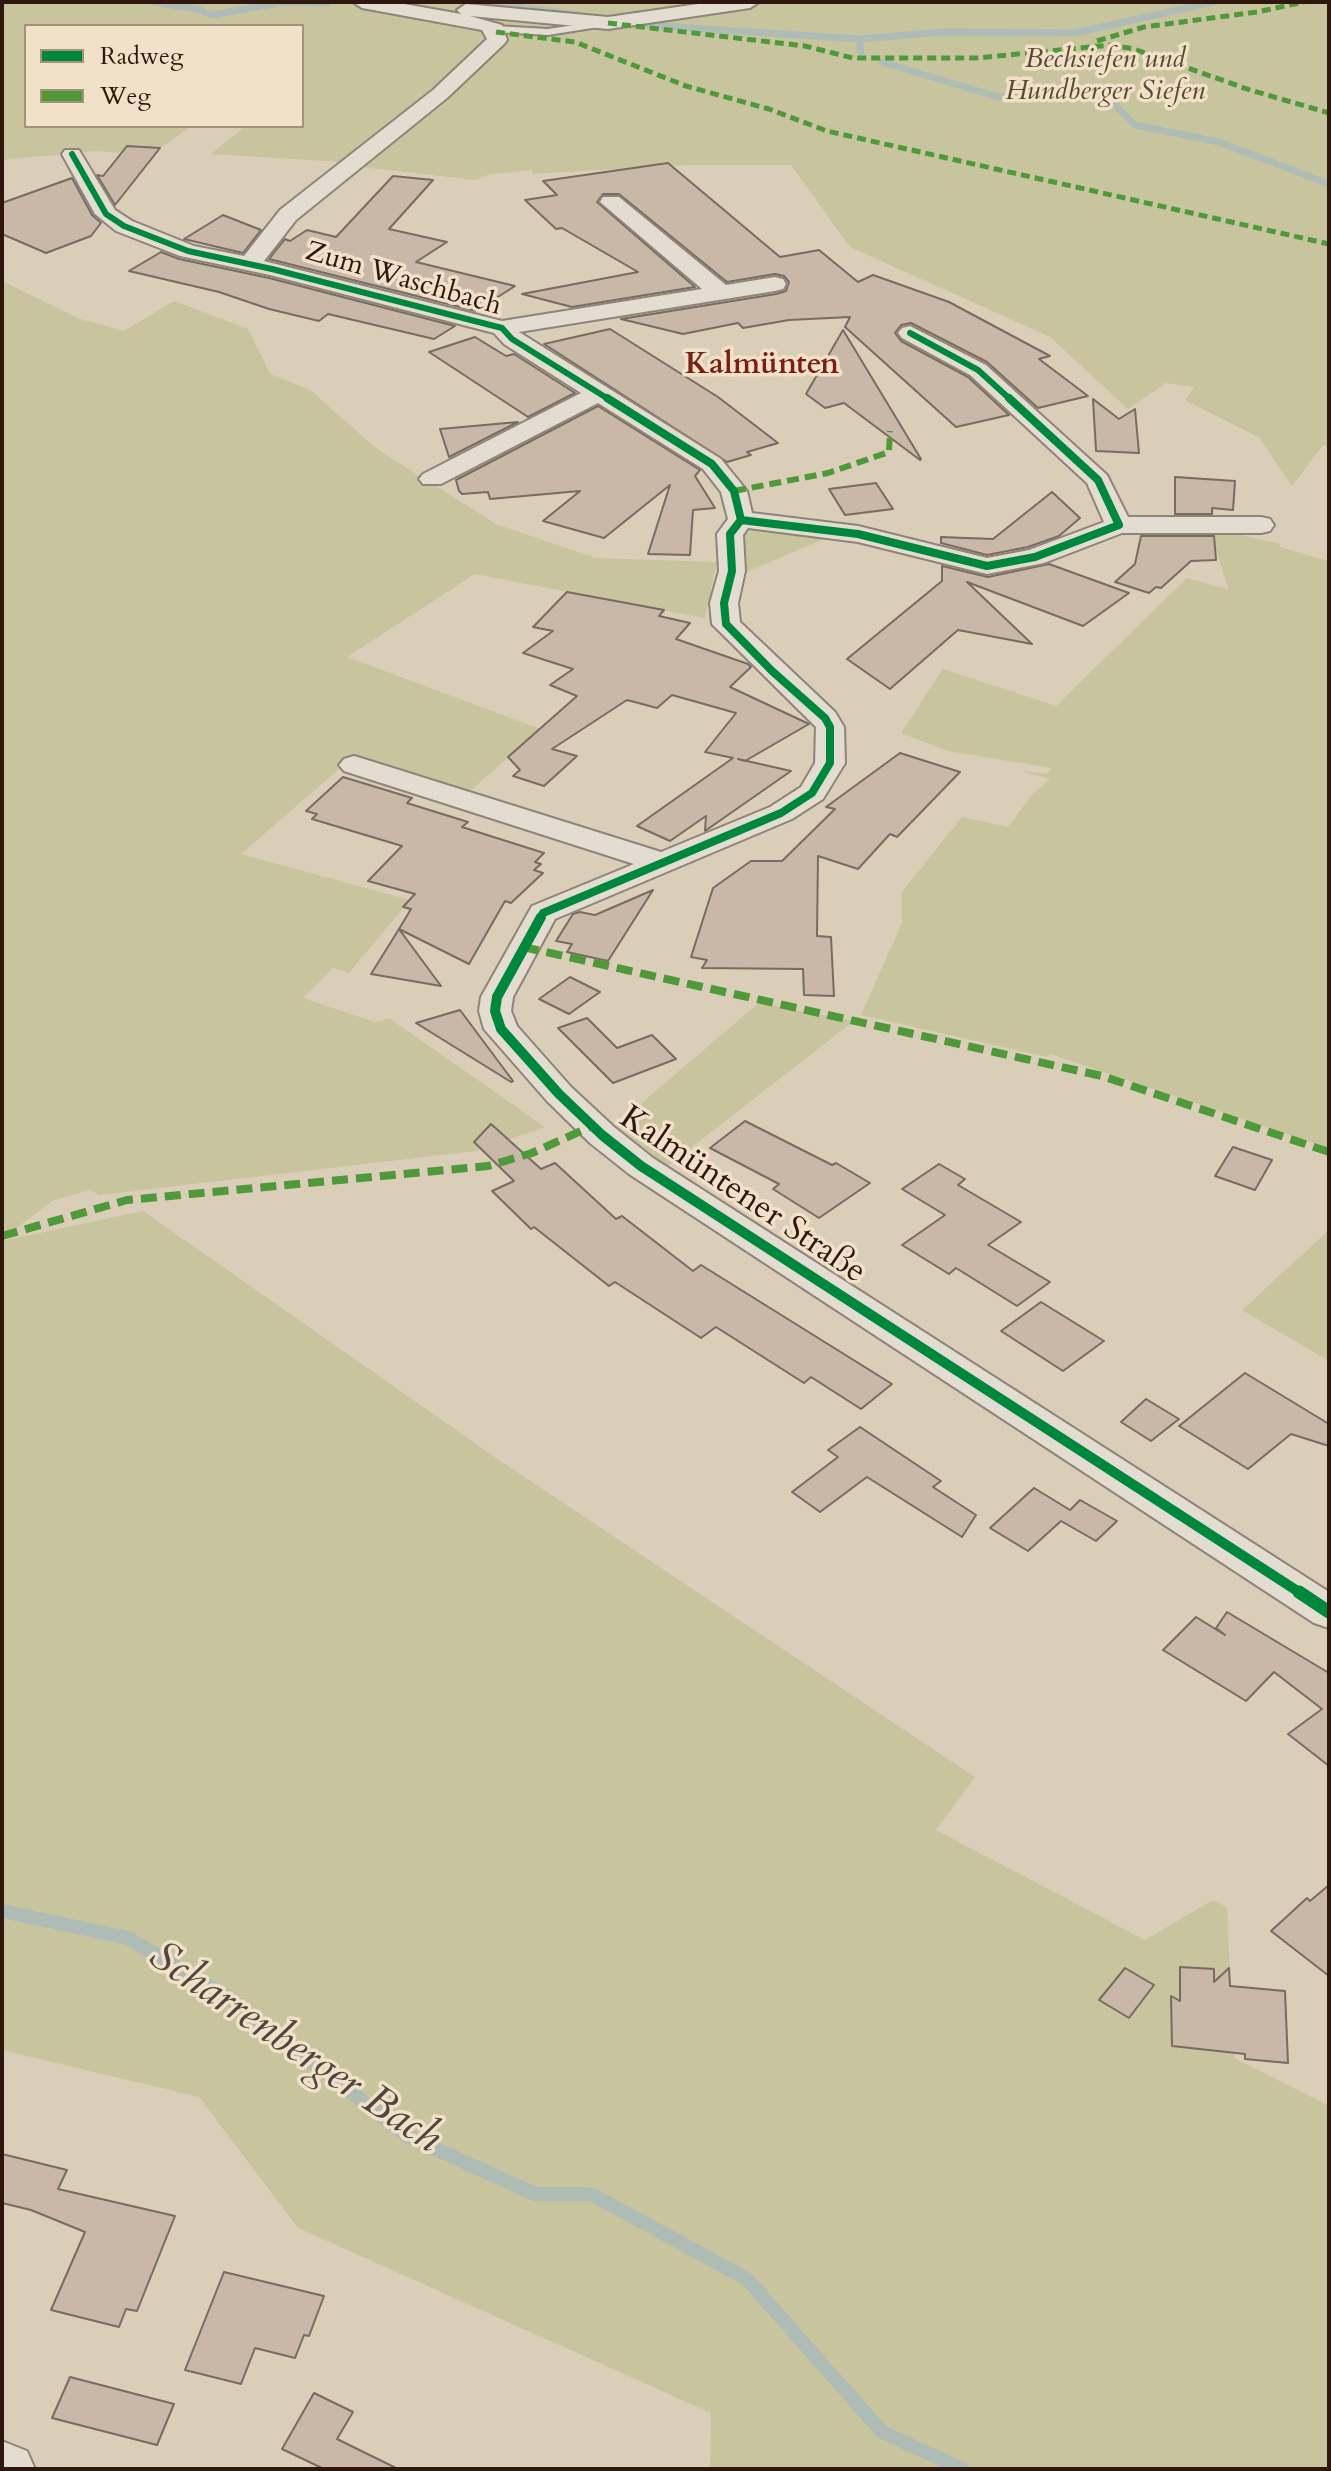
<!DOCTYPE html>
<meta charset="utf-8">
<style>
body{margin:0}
#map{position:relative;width:1331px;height:2471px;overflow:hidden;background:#dbceb9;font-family:Cardo,serif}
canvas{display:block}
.frame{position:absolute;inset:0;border:4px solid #2f170d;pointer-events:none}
.legend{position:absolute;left:24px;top:24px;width:280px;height:104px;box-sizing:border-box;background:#f1e1c8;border:2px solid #a3907d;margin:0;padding:10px 14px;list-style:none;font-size:24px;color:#2f170d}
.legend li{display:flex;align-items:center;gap:16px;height:40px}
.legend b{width:40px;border:2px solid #a3907d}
</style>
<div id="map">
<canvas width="1331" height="2471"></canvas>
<div class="frame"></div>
<ul class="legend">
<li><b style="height:10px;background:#00873e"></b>Radweg</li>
<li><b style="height:10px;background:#50993b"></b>Weg</li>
</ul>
</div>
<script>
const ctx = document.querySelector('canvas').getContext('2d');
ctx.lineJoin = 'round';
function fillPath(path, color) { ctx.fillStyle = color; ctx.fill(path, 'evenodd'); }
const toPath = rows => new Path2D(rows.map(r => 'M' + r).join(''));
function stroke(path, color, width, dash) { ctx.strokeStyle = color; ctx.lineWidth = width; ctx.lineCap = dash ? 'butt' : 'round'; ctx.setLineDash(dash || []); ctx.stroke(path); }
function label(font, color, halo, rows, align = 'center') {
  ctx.font = font + ' Cardo,serif'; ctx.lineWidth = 7; ctx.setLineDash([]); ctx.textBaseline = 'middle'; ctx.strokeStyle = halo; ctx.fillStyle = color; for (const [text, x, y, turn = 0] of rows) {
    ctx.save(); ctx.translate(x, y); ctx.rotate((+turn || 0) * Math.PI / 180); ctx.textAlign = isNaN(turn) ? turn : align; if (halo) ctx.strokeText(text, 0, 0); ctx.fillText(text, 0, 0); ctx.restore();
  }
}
fillPath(toPath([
 [2,2,734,2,692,13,769,2,1329,2,1329,446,1323,445,1292,486,1260,438,1185,400,1194,387,1166,383,1128,409,1050,337,850,247,791,165,686,165,532,174,533,170,490,174,475,180,361,167,498,52,487,47,450,81,343,162,211,154,246,126,302,126,302,26,26,26,26,126,191,126,151,155,96,151,2,160],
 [2,281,80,319,124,331,174,301,248,329,270,374,310,390,377,449,496,524,595,558,717,562,705,618,475,574,347,657,540,729,468,793,354,756,241,854,410,900,349,973,333,968,303,998,375,1022,389,1018,545,1127,476,1151,99,1195,90,1190,52,1201,2,1239],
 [757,529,831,536,744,573,741,541,747,533],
 [1220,530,1281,544,1279,547,1329,561,1329,1148,1050,1054,1047,1057,861,1015,902,923,902,892,962,817,1008,827,1032,795,1050,779,1021,771,1047,774,1051,768,948,751,901,733,943,669,1056,706,1187,578,1229,590,1210,531],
 [759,1003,854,1021,665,1168,612,1128],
 [143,1211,499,1460,975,1777,936,1830,1145,1940,1213,1900,1227,1907,1234,2058,1329,2106,1329,2469,710,2469,711,2413,298,2228,199,2097,2,2050,2,1241],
 [1329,1230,1329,1361,1242,1310]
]), '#c7c49e');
stroke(toPath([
 [155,2,197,9,212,15,283,2,328,3],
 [481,2,578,15],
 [645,25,859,39,861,52],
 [859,39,943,32,1075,33,1213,2],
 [882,62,998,97,1051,93,1112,102,1135,125,1219,142,1329,184]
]), '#afbcb6', 7);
stroke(toPath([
 [2,1911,128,1938,226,1996,409,2137,535,2194,591,2194,747,2279,882,2432,962,2469]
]), '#afbcb6', 14);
const building = toPath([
 [127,146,160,148,115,205,97,175,103,176,127,146],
 [668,163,780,257,819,250,858,282,873,275,949,302,1050,356,1039,359,1088,396,1038,408,987,362,911,323,901,325,895,333,901,341,968,377,1009,415,956,427,845,327,850,317,789,320,743,328,738,323,683,334,621,319,776,294,786,291,789,282,784,276,775,274,727,282,619,194,603,194,597,202,695,287,572,307,522,294,638,272,562,228,556,229,525,200,557,195,543,181,668,163],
 [393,176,433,180,389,229,447,242,416,262,515,286,476,311,269,259,285,239,290,241,307,230,336,237,393,176],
 [72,178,92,215,101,223,91,236,46,253,2,234,2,203,72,178],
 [223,215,261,230,243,253,184,239,223,215],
 [161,252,179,259,269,278,455,326,434,339,328,314,319,321,269,309,219,292,129,271,161,252],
 [610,329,718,397,778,443,747,452,751,455,727,462,544,344,610,329],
 [843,330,921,459,920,460,844,403,825,408,806,394,843,330],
 [475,337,506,356,514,354,575,393,528,417,429,352,475,337],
 [1093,399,1119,419,1135,409,1139,453,1096,451,1093,399],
 [598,406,700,470,695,476,715,508,693,510,690,555,648,554,670,485,604,538,543,521,580,491,490,499,488,492,462,494,459,491,456,480,598,406],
 [518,422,449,457,440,429,518,422],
 [1175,477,1235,481,1233,510,1212,508,1212,514,1175,514,1175,477],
 [876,483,893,509,845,515,829,489,876,483],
 [1052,492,1080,518,1059,536,1028,547,987,555,941,543,941,537,993,539,1052,492],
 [1141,536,1214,536,1216,560,1191,561,1161,588,1156,587,1149,593,1115,582,1135,564,1141,536],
 [1049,564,1129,593,1083,626,967,582,1032,644,958,630,890,689,847,659,942,581,942,566,988,577,1049,564],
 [567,592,664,610,659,616,690,623,676,639,748,664,751,667,730,687,809,724,745,761,738,759,791,771,705,831,706,816,670,841,637,826,733,758,705,752,736,713,672,695,657,708,627,700,552,749,577,756,544,786,513,776,520,770,508,757,577,696,550,685,573,669,523,653,553,631,533,627,567,592],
 [900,753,960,772,897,837,890,834,858,869,818,856,817,936,831,937,834,996,804,995,803,969,702,968,707,960,691,957,713,888,751,861,782,861,835,809,826,807,900,753],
 [343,777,412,798,407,803,468,822,462,827,544,853,535,862,541,864,534,870,543,873,511,903,505,901,469,964,399,929,411,909,403,907,415,894,368,881,402,846,312,819,317,814,306,811,343,777],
 [653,890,608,961,567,952,572,944,556,941,573,914,580,912,595,915,653,890],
 [399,929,441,986,371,974,399,929],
 [570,977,600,992,569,1014,539,999,570,977],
 [460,1010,513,1081,511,1082,416,1023,460,1010],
 [587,1018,617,1048,652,1035,676,1059,613,1083,558,1028,587,1018],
 [745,1121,832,1165,836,1163,870,1183,819,1218,773,1189,779,1184,710,1148,745,1121],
 [491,1124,541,1169,555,1163,616,1219,622,1216,693,1271,701,1265,892,1384,861,1409,811,1377,804,1383,716,1327,701,1338,615,1282,609,1286,534,1227,531,1229,492,1191,514,1181,474,1142,491,1124],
 [1233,1147,1272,1160,1255,1190,1215,1176,1233,1147],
 [939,1164,965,1179,958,1185,1021,1222,988,1245,1050,1282,1017,1306,956,1268,949,1274,902,1245,945,1215,902,1189,939,1164],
 [1041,1302,1104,1341,1063,1371,1001,1331,1041,1302],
 [1245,1373,1329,1424,1329,1446,1291,1434,1248,1469,1179,1426,1245,1373],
 [1146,1399,1179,1419,1151,1441,1121,1422,1146,1399],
 [860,1427,941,1481,933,1487,976,1515,962,1537,867,1477,820,1512,792,1492,838,1457,828,1450,860,1427],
 [1034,1488,1070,1510,1080,1500,1117,1521,1096,1541,1061,1521,1028,1551,990,1528,1034,1488],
 [1227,1612,1329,1673,1329,1766,1288,1734,1322,1709,1274,1672,1246,1701,1163,1650,1196,1617,1225,1635,1216,1628,1227,1612],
 [1329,1885,1329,1976,1271,1931,1307,1898,1310,1901,1329,1885],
 [1180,1967,1214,1969,1214,1982,1229,1968,1230,1986,1285,1991,1288,2063,1245,2059,1245,2054,1172,2046,1171,1996,1180,2001,1180,1967],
 [1125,1968,1154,1985,1129,2018,1099,2000,1125,1968],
 [2,2154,67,2170,58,2189,175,2216,137,2311,126,2309,119,2327,51,2310,85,2232,31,2210,2,2203,2,2154],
 [224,2272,324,2296,309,2336,304,2335,295,2358,255,2348,241,2384,185,2370,224,2272],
 [70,2377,174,2404,157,2445,52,2418,70,2377],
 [314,2393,353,2412,337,2439,398,2469,324,2469,282,2449,314,2393]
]);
fillPath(building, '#c9b7a7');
stroke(building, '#766c60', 2);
const service = toPath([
 [608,20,611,21,611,25,548,35,495,32,490,29,495,26,548,29,608,20]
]);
const minor = toPath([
 [353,2,393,2,461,14,457,10,466,4,608,17,712,2,759,2,750,8,608,29,470,16,502,25,507,40,504,44,447,98,296,220,264,261,502,321,702,289,600,202,603,197,619,197,726,285,775,277,783,279,786,284,783,289,775,291,519,332,721,459,747,491,752,513,858,526,987,558,1029,550,1104,522,1087,483,970,375,902,338,898,333,902,328,910,326,986,365,1107,475,1128,517,1261,517,1270,519,1274,525,1270,531,1261,533,1122,533,1044,563,987,574,858,542,748,528,743,535,745,571,738,603,740,622,835,712,844,727,845,763,823,799,792,819,555,919,513,997,511,1011,517,1026,571,1087,614,1127,653,1158,1329,1592,1329,1628,1314,1623,629,1174,590,1143,547,1101,484,1029,479,1011,481,997,532,906,634,864,344,771,339,765,344,759,354,756,364,759,661,852,770,807,801,787,815,763,816,727,712,624,710,603,719,571,717,534,728,519,721,492,703,469,598,403,441,484,423,484,419,479,423,474,581,393,504,344,494,333,270,275,180,256,116,231,95,214,62,154,65,150,79,150,115,210,132,221,194,246,244,256,280,210,433,90,487,39,482,30,362,8,353,2],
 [2,2441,27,2451,35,2469,2,2469,2,2441]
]);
stroke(service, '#8f8478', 4);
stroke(minor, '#8f8478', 4);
fillPath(service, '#e3dcd1');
fillPath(minor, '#e3dcd1');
stroke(toPath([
 [608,23,805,46,853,58,977,58,1111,45,1134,49,1250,90,1329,113],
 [496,32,575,42,686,86,769,109,827,131,1329,244],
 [1097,41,1144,27,1257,12,1304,2]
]), '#50993b', 5, [9, 5]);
stroke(toPath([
 [734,491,828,473,889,452,890,431]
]), '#50993b', 6, [12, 6]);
stroke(toPath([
 [523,947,1102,1076,1329,1152],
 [2,1236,127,1200,488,1166,532,1153,592,1126]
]), '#50993b', 8, [16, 8]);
stroke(toPath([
 [72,154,106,214,124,226,188,251,272,269,502,328,512,339,610,400],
 [910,333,978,370,1011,400]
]), '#00873e', 6);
stroke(toPath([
 [607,398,712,464,734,491,741,520],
 [741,520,858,534,987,566,1035,557,1119,525,1098,480,1009,398],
 [540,919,543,913,781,813,812,793,830,763,830,727,825,718,772,671,726,624,724,603,732,571,730,534,741,520]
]), '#00873e', 8);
stroke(toPath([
 [541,917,497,997,495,1011,501,1029,559,1094,602,1135,641,1166,1302,1594]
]), '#00873e', 10);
stroke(toPath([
 [1299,1592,1329,1612]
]), '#00873e', 13);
label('italic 28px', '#584932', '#f1e1c8', [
 ["Bechsiefen und",1105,61],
 ["Hundberger Siefen",1105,93]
]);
label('28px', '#2f170d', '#f1e1c8', [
 ["Zum Waschbach",403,280,16]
]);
label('bold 30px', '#7a1f14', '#f1e1c8', [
 ["Kalmünten",762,366]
]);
label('34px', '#2f170d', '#f1e1c8', [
 ["Kalmüntener Straße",742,1196,34]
]);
label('italic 44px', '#50463f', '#f1e1c8', [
 ["Scharrenberger Bach",294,2049,34]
]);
</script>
